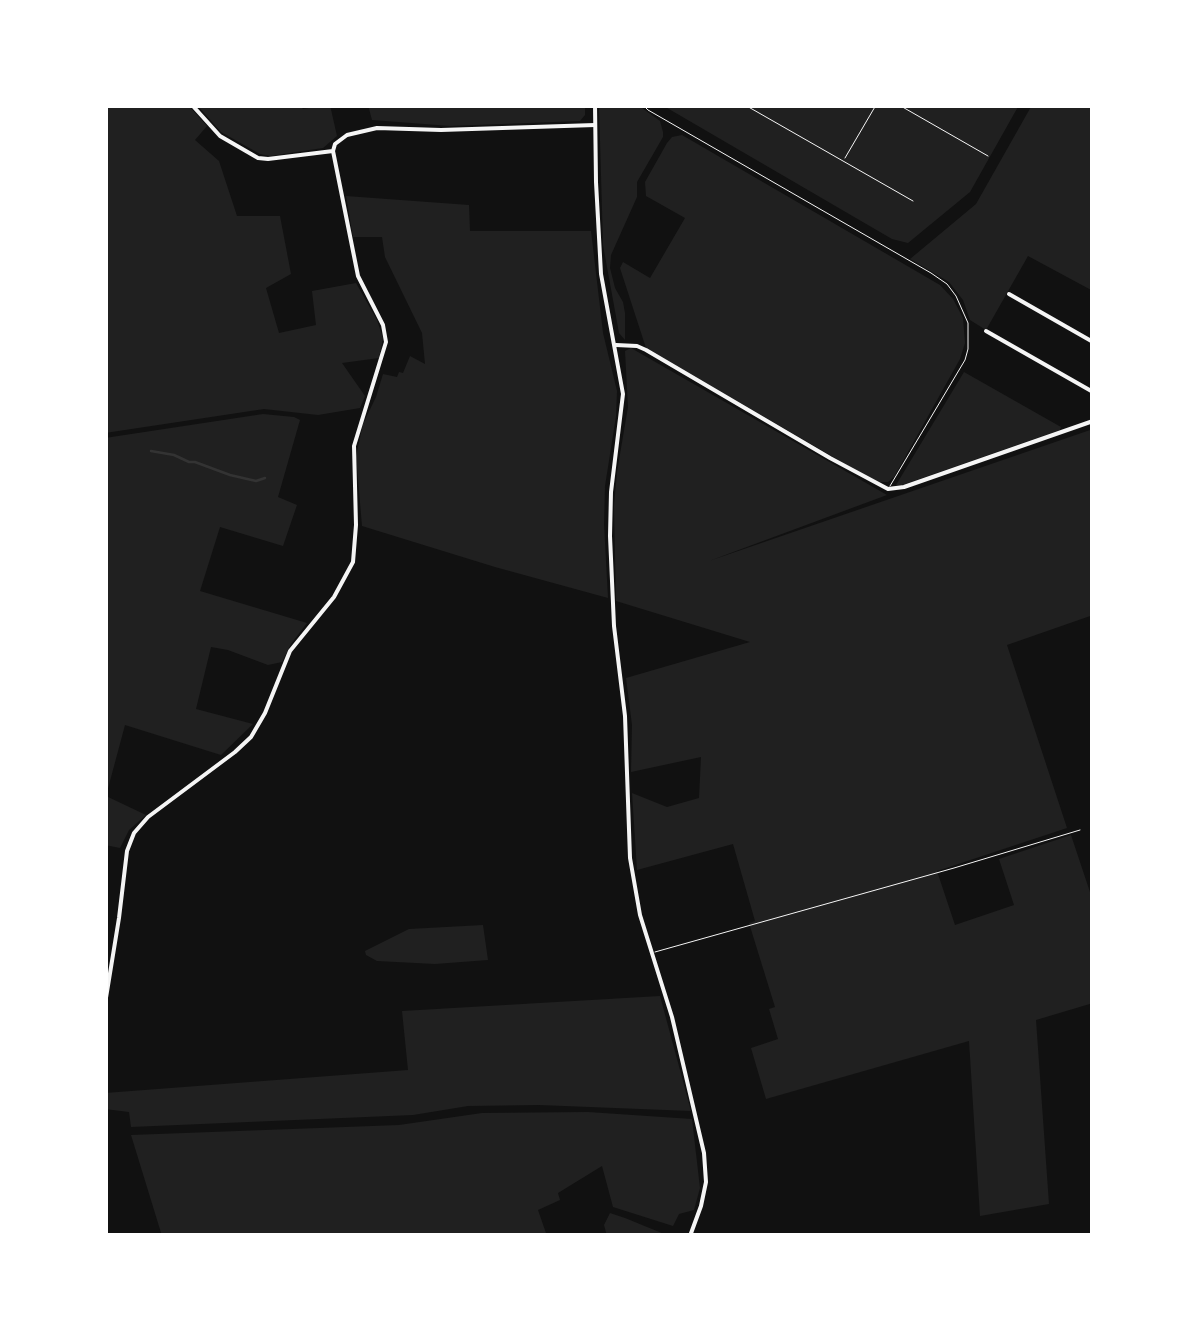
<!DOCTYPE html>
<style>
body{margin:0}
#map{position:relative;width:1198px;height:1341px;overflow:hidden;background:#111;font-family:"Roboto Serif",serif}
canvas{display:block}
.frame{position:absolute;inset:0;border:108px solid #fff;pointer-events:none}
</style>
<div id="map">
<canvas width="1198" height="1341"></canvas>
<div class="frame"></div>
</div>
<script>
const ctx = document.querySelector('canvas').getContext('2d');
ctx.lineJoin = 'round';
function fillPath(path, color) { ctx.fillStyle = color; ctx.fill(path, 'evenodd'); }
const toPath = rows => new Path2D(rows.map(r => 'M' + r).join(''));
function stroke(path, color, width, dash) { ctx.strokeStyle = color; ctx.lineWidth = width; ctx.lineCap = dash ? 'butt' : 'round'; ctx.setLineDash(dash || []); ctx.stroke(path); }
fillPath(toPath([
 [105,105,188,105,207,126,195,140,219,161,237,216,280,216,291,274,266,288,279,333,316,325,312,291,356,283,377,320,383,338,379,358,342,363,365,396,360,408,318,415,264,409,105,433],
 [197,105,299,105,303,109,330,105,337,136,323,148,270,156,260,154,221,132],
 [368,105,585,105,585,115,580,121,450,126,372,120],
 [599,105,638,105,660,121,663,132,663,137,637,182,637,197,611,255,610,268,615,288,623,302,625,313,625,340,619,333,603,245],
 [662,105,1019,105,970,192,908,243,892,239],
 [1032,105,1093,105,1093,291,1028,256,986,330,970,320,963,300,949,282,910,259,976,204],
 [682,135,940,285,953,299,963,318,965,343,960,359,894,477,888,482,880,482,866,476,646,348,620,268,623,262,650,278,685,218,646,196,645,182,667,143,672,137],
 [346,196,469,205,470,231,591,231,603,333,617,391,616,416,605,486,604,524,608,598,495,567,362,526,356,456,363,424,376,397,383,374,397,377,399,372,403,373,410,356,425,364,422,333,385,257,382,237,353,237],
 [631,348,887,495,709,561,1093,429,1093,615,1007,645,1067,828,937,871,955,925,1014,905,999,859,1071,835,1093,901,1093,1003,1036,1020,1049,1204,980,1216,969,1041,766,1099,751,1048,778,1039,769,1009,775,1007,749,923,755,921,733,844,637,870,632,793,667,807,699,798,701,757,631,772,632,725,626,678,750,642,616,601,614,506,617,472,628,407,625,351],
 [964,372,1061,427,1060,430,902,485,896,485],
 [263,414,294,417,300,420,278,497,297,505,283,546,220,527,200,591,307,623,291,644,282,662,268,665,228,650,211,647,196,709,253,724,221,755,125,725,106,796,146,815,129,830,120,848,105,845,105,438],
 [483,925,488,960,435,964,377,961,366,955,365,951,409,929],
 [660,996,691,1111,539,1105,468,1106,413,1115,131,1127,129,1112,105,1109,105,1093,408,1070,402,1011],
 [588,1112,692,1119,700,1188,694,1210,679,1214,673,1226,613,1207,602,1166,558,1193,560,1200,538,1210,547,1236,162,1236,131,1135,399,1125,482,1113],
 [610,1213,625,1218,669,1236,607,1236,604,1225]
]), '#202020');
stroke(toPath([
 [151,451,174,455,189,462,195,462,230,475,256,481,265,478]
]), '#333', 2.5);
stroke(toPath([
 [643,105,648,110,931,273,947,284,956,296,968,323,968,349,965,360,890,486],
 [745,105,913,201],
 [899,105,988,156],
 [845,158,876,105],
 [655,952,954,868,1080,830]
]), '#f5f5f5', 1);
stroke(toPath([
 [192,105,220,136,258,158,268,159,333,151,335,144,347,135,377,128,441,130,595,125],
 [1009,294,1093,342],
 [986,331,1093,392],
 [616,345,637,346,646,350,830,458,888,489,904,487,1093,421],
 [105,1004,119,918,127,851,134,833,148,817,235,752,251,737,265,713,290,651,334,597,353,562,356,525,354,446,386,342,383,325,358,276,333,151]
]), '#f5f5f5', 4);
stroke(toPath([
 [595,105,596,182,601,274,623,394,611,492,610,536,614,626,625,716,630,858,640,915,672,1017,704,1153,706,1182,701,1206,690,1236]
]), '#f5f5f5', 4);
</script>
